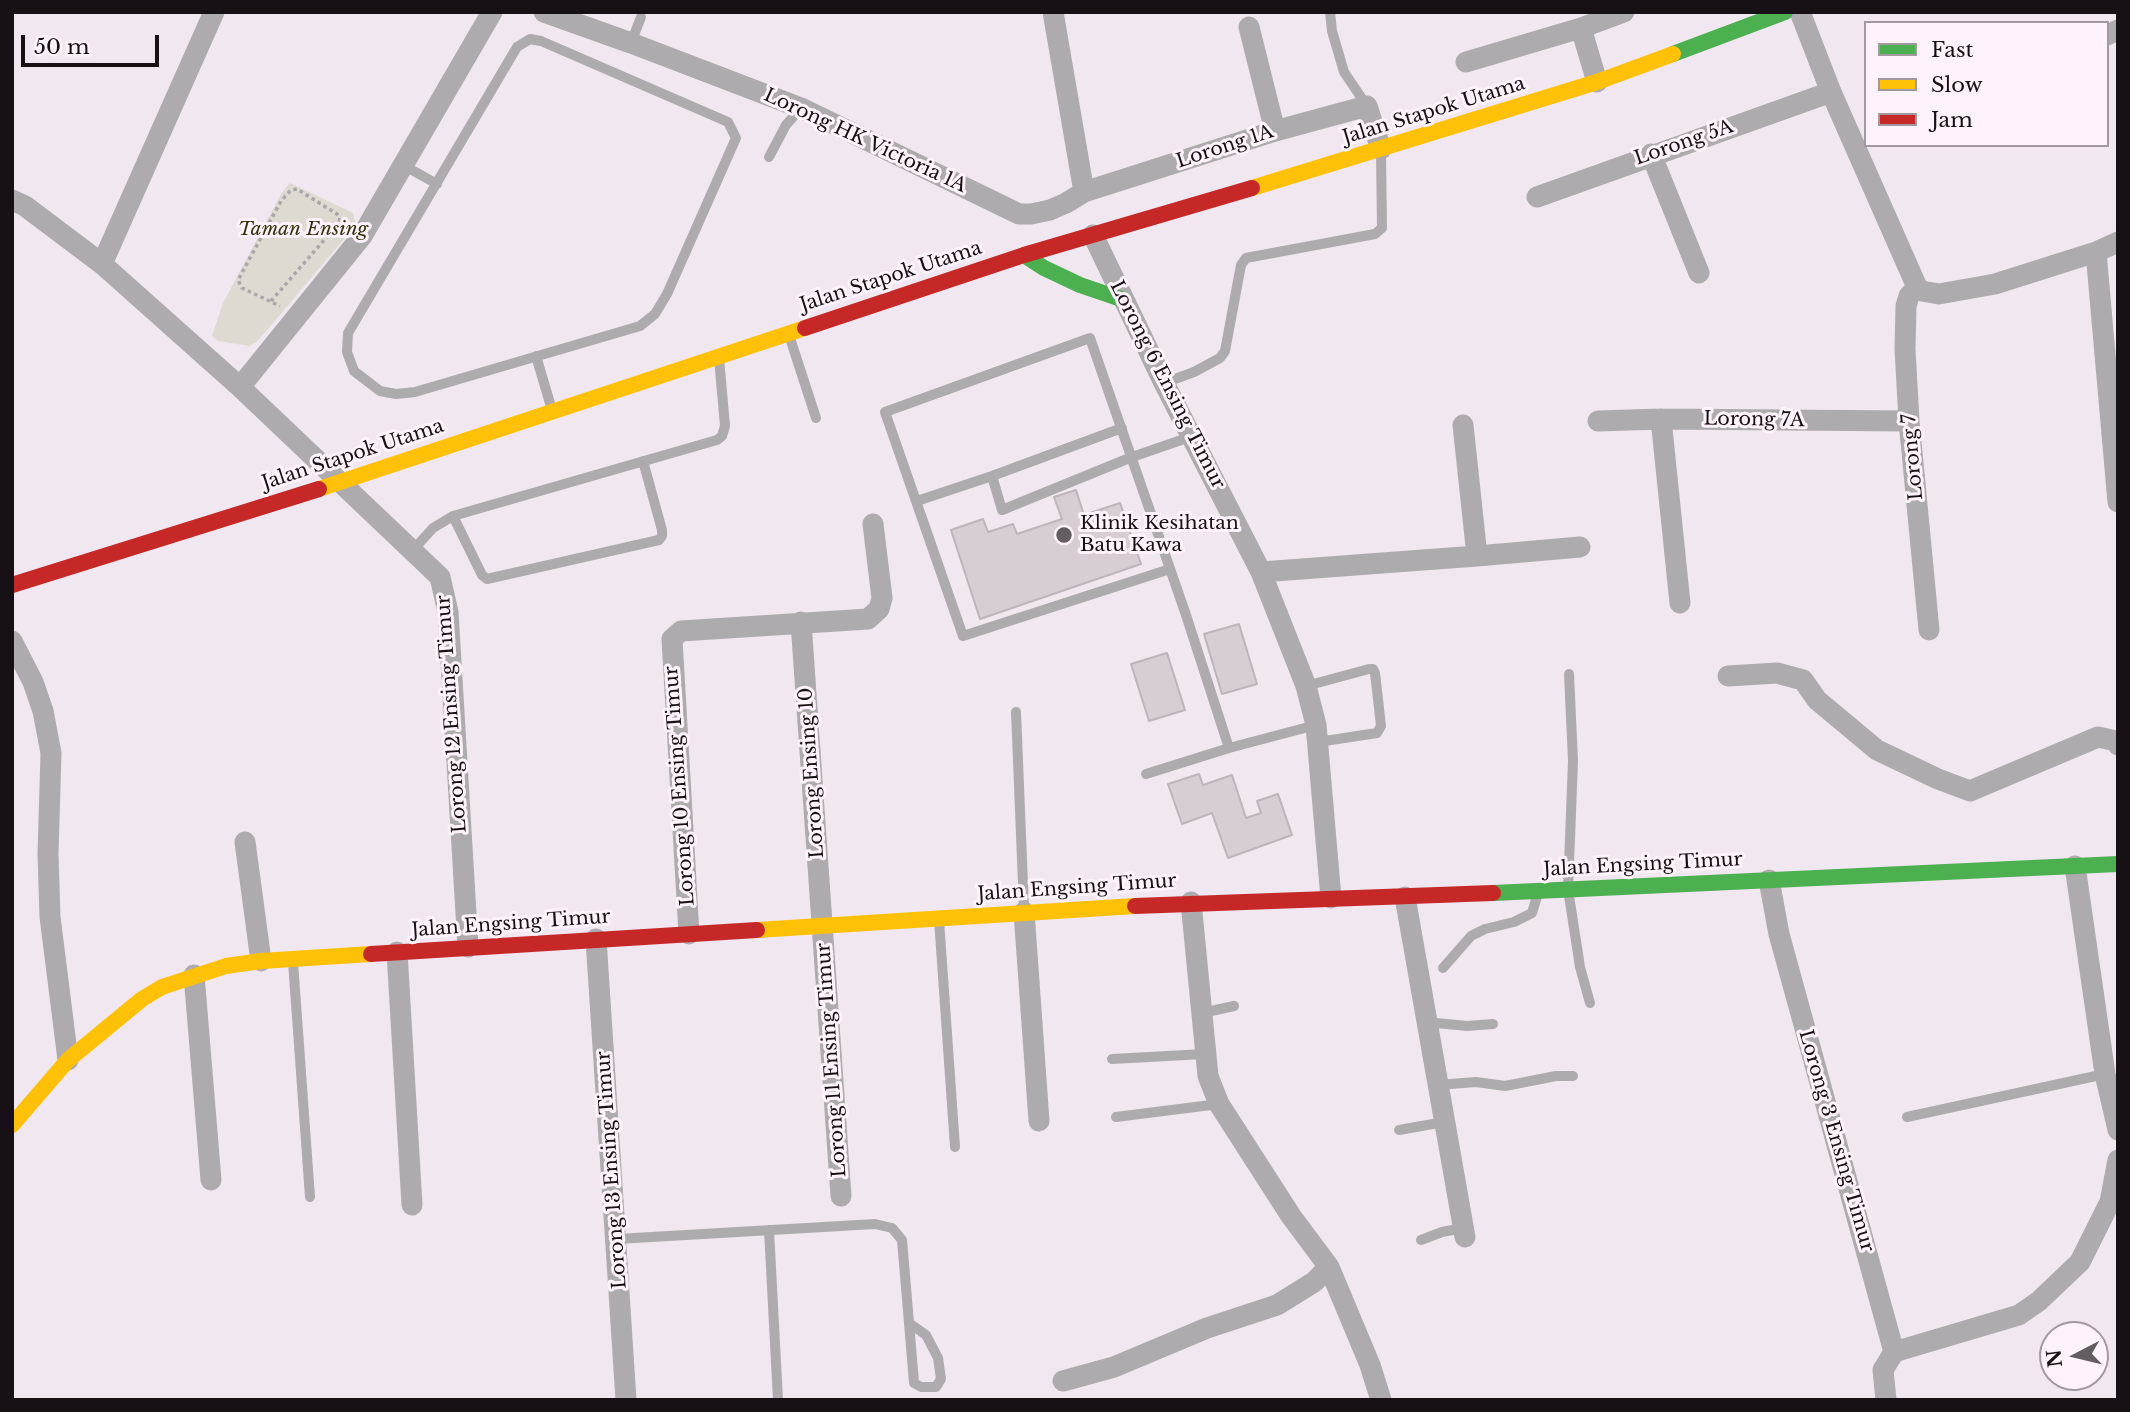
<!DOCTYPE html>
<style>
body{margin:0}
#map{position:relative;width:2130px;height:1412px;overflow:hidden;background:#f1e7f0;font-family:"Libre Baskerville",serif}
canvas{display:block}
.frame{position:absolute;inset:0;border:14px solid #171116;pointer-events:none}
.legend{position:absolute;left:1864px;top:21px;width:245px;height:126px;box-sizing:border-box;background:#fef3fc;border:2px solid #a299a0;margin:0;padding:9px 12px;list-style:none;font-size:21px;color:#171116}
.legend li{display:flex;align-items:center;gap:14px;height:35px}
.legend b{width:35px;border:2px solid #a299a0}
.north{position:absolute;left:2039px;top:1321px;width:70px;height:70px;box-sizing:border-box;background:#fef3fc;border:2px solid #a299a0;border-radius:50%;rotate:263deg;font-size:19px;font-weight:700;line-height:28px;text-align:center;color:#171116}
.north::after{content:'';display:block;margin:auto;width:24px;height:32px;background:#635c62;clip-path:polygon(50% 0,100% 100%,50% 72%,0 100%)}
.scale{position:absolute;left:21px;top:35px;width:138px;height:32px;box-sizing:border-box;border:4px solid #171116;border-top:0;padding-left:9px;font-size:21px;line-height:24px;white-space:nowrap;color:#171116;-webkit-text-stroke:5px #fef3fc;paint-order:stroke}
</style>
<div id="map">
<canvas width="2130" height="1412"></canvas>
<div class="frame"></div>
<ul class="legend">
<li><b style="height:9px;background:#4caf50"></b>Fast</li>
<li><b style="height:9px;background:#ffc107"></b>Slow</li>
<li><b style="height:9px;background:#c62828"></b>Jam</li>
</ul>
<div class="north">N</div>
<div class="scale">50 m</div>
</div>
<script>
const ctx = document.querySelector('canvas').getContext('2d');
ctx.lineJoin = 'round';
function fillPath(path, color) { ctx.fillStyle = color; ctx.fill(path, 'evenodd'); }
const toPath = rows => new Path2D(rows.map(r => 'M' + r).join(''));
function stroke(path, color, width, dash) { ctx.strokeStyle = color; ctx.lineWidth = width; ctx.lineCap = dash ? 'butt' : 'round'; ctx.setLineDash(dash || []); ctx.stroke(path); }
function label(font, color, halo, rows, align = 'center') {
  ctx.font = font + ' "Libre Baskerville",serif'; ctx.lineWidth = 6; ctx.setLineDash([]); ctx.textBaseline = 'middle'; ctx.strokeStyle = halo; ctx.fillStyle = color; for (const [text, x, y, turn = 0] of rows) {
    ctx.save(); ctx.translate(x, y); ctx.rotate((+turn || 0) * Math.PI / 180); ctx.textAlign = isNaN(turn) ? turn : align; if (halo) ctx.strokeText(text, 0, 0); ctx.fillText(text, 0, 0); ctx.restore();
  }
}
fillPath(toPath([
 [290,183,353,213,356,225,257,342,249,346,218,341,212,336,223,303,281,194]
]), '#dedad2');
const building = toPath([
 [1076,490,1084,515,1120,503,1141,564,980,619,951,530,983,519,988,532,1013,524,1017,534,1062,519,1054,497,1076,490],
 [1239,624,1257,684,1222,694,1204,634,1239,624],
 [1167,653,1185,710,1149,721,1131,664,1167,653],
 [1199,774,1203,785,1232,775,1246,818,1261,813,1257,801,1278,794,1292,835,1228,858,1212,813,1182,824,1168,784,1199,774]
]);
fillPath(building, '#d6ced4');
stroke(building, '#bcb5bc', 2);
stroke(toPath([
 [271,301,339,223,340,218,337,214,297,189,291,190,281,201,238,280,242,288,280,306]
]), '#aba6aa', 3.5, [3.5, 3.5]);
stroke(toPath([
 [1330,12,1332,31,1344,72,1367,106],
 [530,39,541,41,728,122,736,138,667,294,655,314,640,326,415,392,396,394,380,391,354,371,347,352,348,333,517,47,530,39],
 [631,43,641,17],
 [769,157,786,125,801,108],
 [403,165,437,184],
 [789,335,816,418],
 [536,356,552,410],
 [1164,383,1194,372,1220,358,1225,351,1241,265,1246,258,1375,234,1382,228,1381,152],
 [992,476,1002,510,1132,457,1193,436],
 [917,501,992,476,1122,428],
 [453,516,482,575,487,579,659,540,662,536,662,530,643,461],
 [413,550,433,528,453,516,717,440,722,436,725,426,719,358],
 [1170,569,963,636,885,412,1090,338,1185,612,1229,748],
 [1569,674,1573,761,1568,889,1580,967,1590,1003],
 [1306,686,1369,669,1373,669,1375,673,1381,726,1377,733,1318,742],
 [1016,712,1024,909],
 [1146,774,1229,748,1316,725],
 [939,920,955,1147],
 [293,962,310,1197],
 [1443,968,1471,936,1485,929,1514,922,1532,913,1538,893],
 [1202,1013,1234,1006],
 [1426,1022,1467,1026,1493,1024],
 [1112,1059,1204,1054],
 [1438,1085,1476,1082,1505,1086,1556,1076,1573,1076],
 [1116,1117,1219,1104],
 [1907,1117,2105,1074],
 [1399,1130,1444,1122],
 [769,1230,778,1400],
 [617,1239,875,1224,892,1228,902,1240,909,1323,914,1383,921,1387,936,1387,941,1379,938,1358,926,1335,909,1323],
 [1421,1240,1442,1232,1463,1228]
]), '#aeabae', 10);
stroke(toPath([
 [544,12,631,43,801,108,1019,214,1031,214,1050,210,1066,203,1084,192,1053,12],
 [1800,12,1831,92,1917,287],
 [1249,27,1275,131],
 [1581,28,1597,82],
 [2107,35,2118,30],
 [1466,62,1581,28,1624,12],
 [1651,154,1699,273],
 [1084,192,1275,131,1367,106,1381,149],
 [1537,197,1831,92],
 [12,200,25,206,102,264,240,387],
 [1093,235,1164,383,1261,572,1306,686,1316,725,1331,898],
 [2096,252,2118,502],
 [102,264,214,12],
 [1917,287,1909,296,1906,306,1905,349,1909,421,1929,630],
 [1917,287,1922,291,1939,294,1995,284,2096,252,2118,242],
 [1661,419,1680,603],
 [1598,421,1661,419,1909,421],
 [1477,556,1580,547],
 [1261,572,1477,556,1463,425],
 [801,622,841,1196],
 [12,641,33,682,43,711,51,753,48,854,50,917,68,1060],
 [1728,676,1777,673,1803,680,1817,700,1877,750,1938,779,1970,791,2098,737,2116,741,2118,745],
 [245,842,261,961],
 [2075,866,2105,1074,2118,1130],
 [1769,880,1779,934,1894,1352,1883,1370,1886,1400],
 [1405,897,1465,1237],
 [1024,912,1039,1121],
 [689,934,672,639,681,631,868,619,879,609,882,598,873,524],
 [596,939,626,1400],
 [468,947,448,612,440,577,240,387,362,236,492,12],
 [397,952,412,1205],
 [194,975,211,1180],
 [1329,1267,1370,1365,1381,1400],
 [1894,1352,2019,1315,2039,1301,2080,1262,2110,1202,2118,1160],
 [1063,1381,1114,1367,1207,1328,1277,1305,1314,1282,1329,1267,1291,1216,1219,1104,1208,1076,1191,902]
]), '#aeabae', 21);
stroke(toPath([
 [1673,54,1785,12],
 [1024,255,1044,268,1080,285,1124,300],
 [1493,893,2118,864]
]), '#4caf50', 16);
stroke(toPath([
 [1252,188,1597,82,1673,54],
 [319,489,805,328],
 [757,930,1135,906],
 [12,1125,68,1060,142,999,162,987,226,966,261,961,371,954]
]), '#ffc107', 16);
stroke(toPath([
 [805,328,1024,255,1252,188],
 [12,585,319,489],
 [1135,906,1493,893],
 [371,954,757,930]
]), '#c62828', 16);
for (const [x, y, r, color] of [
 [1064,535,9,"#635c62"]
]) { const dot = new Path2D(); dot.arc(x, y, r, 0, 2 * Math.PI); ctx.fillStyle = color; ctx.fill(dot); stroke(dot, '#fef3fc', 2.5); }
label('19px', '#171116', '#fef3fc', [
 ["Jalan Stapok Utama",1434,111,-17],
 ["Lorong HK Victoria 1A",865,141,25],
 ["Lorong 5A",1684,143,-19],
 ["Lorong 1A",1225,147,-18],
 ["Jalan Stapok Utama",891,277,-18],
 ["Lorong 6 Ensing Timur",1167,385,63],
 ["Lorong 7A",1754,420,1],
 ["Jalan Stapok Utama",353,455,-18],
 ["Lorong 7",1913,457,-95],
 ["Lorong 12 Ensing Timur",452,714,-94],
 ["Lorong Ensing 10",812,773,-94],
 ["Lorong 10 Ensing Timur",680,786,-94],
 ["Jalan Engsing Timur",1643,865,-3],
 ["Jalan Engsing Timur",1077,888,-4],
 ["Jalan Engsing Timur",511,924,-4],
 ["Lorong 11 Ensing Timur",832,1060,-94],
 ["Lorong 3 Ensing Timur",1836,1141,74],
 ["Lorong 13 Ensing Timur",612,1170,-94]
]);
label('italic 19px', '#34330b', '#fef3fc', [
 ["Taman Ensing",303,230]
]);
label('19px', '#171116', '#fef3fc', [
 ["Klinik Kesihatan",1080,524],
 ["Batu Kawa",1080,546]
], 'left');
</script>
